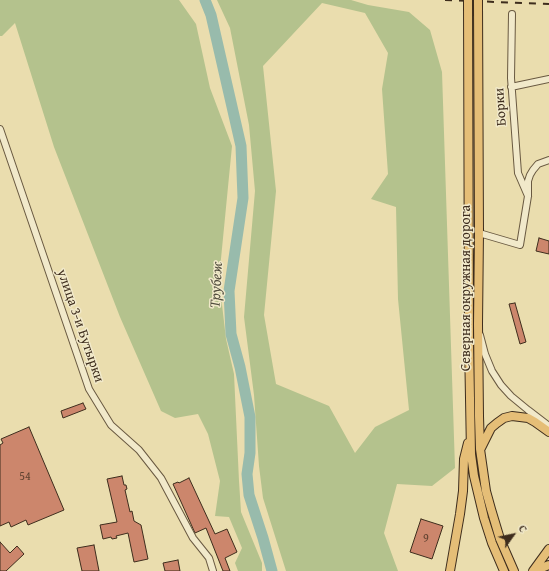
<!DOCTYPE html>
<meta charset="utf-8">
<style>
body{margin:0}
#map{position:relative;width:549px;height:571px;overflow:hidden;background:#eaddae;font-family:"Gentium Book Plus",serif}
canvas{display:block}
.north{position:absolute;left:493px;top:515px;width:40px;height:40px;-webkit-text-stroke:3px #f1e9ca;paint-order:stroke;rotate:57deg;font-size:11px;font-weight:700;line-height:16px;text-align:center;color:#3e2d1d}
.north::after{content:'';display:block;margin:auto;width:14px;height:18px;background:#3e2d1d;clip-path:polygon(50% 0,100% 100%,50% 72%,0 100%)}
</style>
<div id="map">
<canvas width="549" height="571"></canvas>
<div class="north">С</div>
</div>
<script>
const ctx = document.querySelector('canvas').getContext('2d');
ctx.lineJoin = 'round';
function fillPath(path, color) { ctx.fillStyle = color; ctx.fill(path, 'evenodd'); }
const toPath = rows => new Path2D(rows.map(r => 'M' + r).join(''));
function stroke(path, color, width, dash) { ctx.strokeStyle = color; ctx.lineWidth = width; ctx.lineCap = dash ? 'butt' : 'round'; ctx.setLineDash(dash || []); ctx.stroke(path); }
function label(font, color, halo, rows, align = 'center') {
  ctx.font = font + ' "Gentium Book Plus",serif'; ctx.lineWidth = 3; ctx.setLineDash([]); ctx.textBaseline = 'middle'; ctx.strokeStyle = halo; ctx.fillStyle = color; for (const [text, x, y, turn = 0] of rows) {
    ctx.save(); ctx.translate(x, y); ctx.rotate((+turn || 0) * Math.PI / 180); ctx.textAlign = isNaN(turn) ? turn : align; if (halo) ctx.strokeText(text, 0, 0); ctx.fillText(text, 0, 0); ctx.restore();
  }
}
fillPath(toPath([
 [0,0,179,0,196,24,210,88,232,146,219,279,226,339,234,374,239,481,241,512,262,563,262,571,238,571,235,563,242,548,229,517,215,516,220,481,208,434,198,414,175,418,161,411,120,317,54,147,15,23,2,36,0,36],
 [217,0,351,0,368,5,409,12,430,30,442,72,455,468,432,486,397,484,384,533,398,571,286,571,263,498,259,466,254,395,244,317,255,191,249,125,230,28],
 [322,3,365,13,388,53,382,89,388,174,371,199,396,207,398,299,409,410,375,427,355,453,329,406,276,384,264,315,276,191,263,66]
]), '#b4c28d');
stroke(toPath([
 [205,0,211,15,241,146,243,198,229,291,231,334,240,367,250,417,250,453,247,474,249,495,263,538,272,571]
]), '#98bbac', 11);
const building = toPath([
 [539,238,549,241,549,254,536,251,539,238],
 [515,303,526,342,520,344,509,304,515,303],
 [83,403,86,409,63,418,61,411,83,403],
 [29,427,64,510,28,525,26,520,11,527,9,522,0,526,0,445,3,443,1,439,29,427],
 [122,476,124,485,126,485,127,489,125,490,130,512,132,511,134,521,141,525,148,559,134,562,128,533,116,536,117,538,112,539,111,537,103,539,100,525,117,522,107,479,122,476],
 [189,478,215,534,227,529,230,536,237,552,225,558,230,571,223,571,206,528,195,533,173,484,178,482,179,483,189,478],
 [421,519,443,526,432,559,410,552,421,519],
 [0,542,10,553,17,546,24,554,6,571,0,571,0,542],
 [94,545,99,571,82,571,77,548,94,545],
 [178,560,180,571,165,571,163,563,178,560]
]);
fillPath(building, '#cc866c');
stroke(building, '#3e2d1d', 1);
const minor = toPath([
 [512,14,511,78,518,173,528,196],
 [511,87,549,79],
 [0,129,89,389,111,425,139,450,161,478,193,538,209,558,213,571],
 [479,233,520,245,528,196,528,181,530,175,533,170,538,164,549,160],
 [480,335,485,354,492,371,501,385,511,396,528,410,549,426]
]);
const major = toPath([
 [468,2,469,343,471,454,474,476,484,518,492,543,504,571],
 [478,2,479,233,478,324,479,416,480,449,486,491,491,509,500,539,514,571],
 [481,448,491,428,497,423,504,418,512,416,528,418,535,422,549,432],
 [450,571,460,514,463,491,464,459,468,443],
 [533,571,549,549],
 [534,571,549,565]
]);
stroke(minor, '#695941', 8);
stroke(major, '#3e2d1d', 10);
stroke(minor, '#f1e9ca', 6);
stroke(major, '#e5be77', 8);
stroke(toPath([
 [445,0,549,4]
]), '#3e2d1d', 2, [7, 7]);
const majorBridge = toPath([
 [468,0,468,2],
 [478,0,478,2]
]);
stroke(majorBridge, '#3e2d1d', 10, []);
stroke(majorBridge, '#e5be77', 8);
label('12px', '#624331', null, [
 ["54",25,477],
 ["9",426,539]
]);
label('14px', '#3e2d1d', '#f1e9ca', [
 ["Борки",501,107,-94],
 ["Северная окружная дорога",466,288,-90],
 ["улица 3-и Бутырки",80,326,71]
]);
label('italic 15px', '#545041', '#f1e9ca', [
 ["Трубеж",217,285,-87]
]);
</script>
